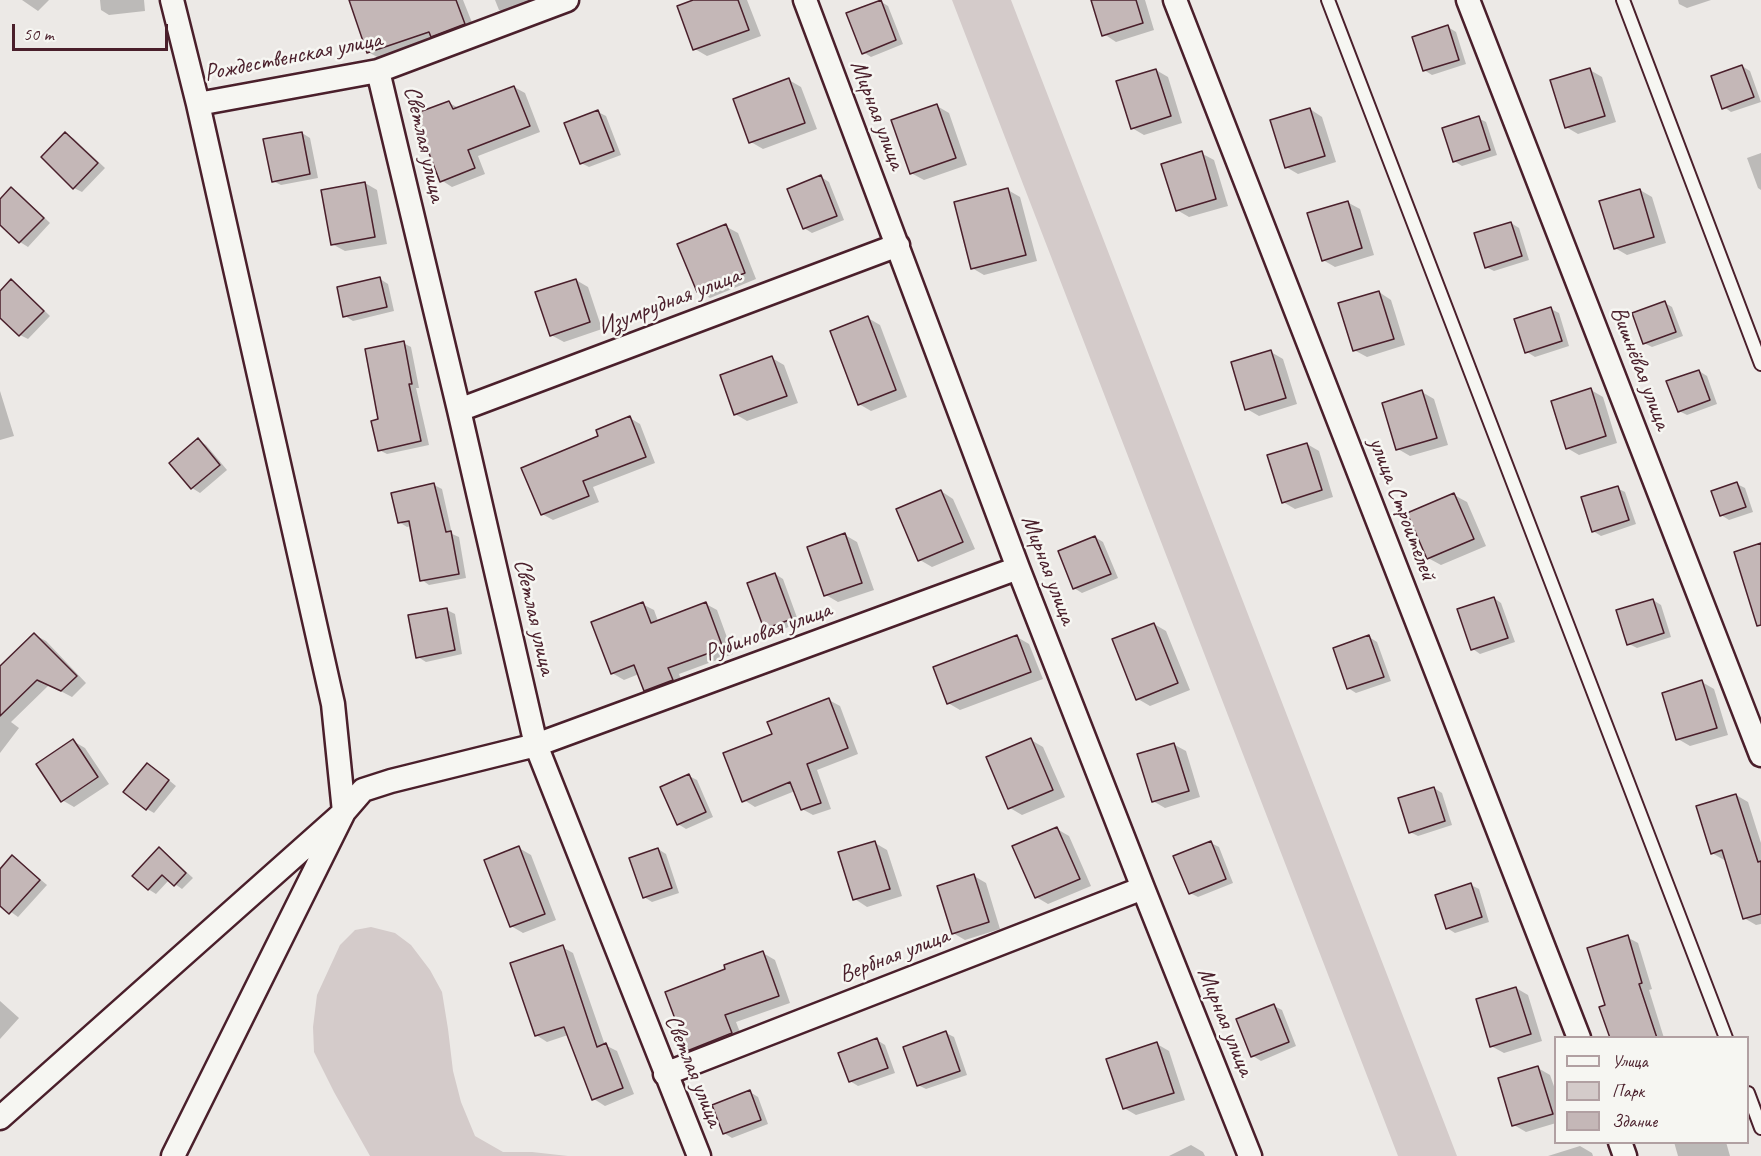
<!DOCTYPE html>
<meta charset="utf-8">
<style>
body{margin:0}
#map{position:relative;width:1761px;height:1156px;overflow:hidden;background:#ece9e6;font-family:Caveat,sans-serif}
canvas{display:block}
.legend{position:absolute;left:1554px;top:1036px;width:195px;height:108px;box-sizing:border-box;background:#f6f6f2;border:2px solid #b1a0a2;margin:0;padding:8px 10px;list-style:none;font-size:18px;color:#4a1f2b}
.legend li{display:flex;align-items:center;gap:12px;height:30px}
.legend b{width:30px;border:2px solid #b1a0a2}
.scale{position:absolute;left:12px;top:24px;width:156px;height:27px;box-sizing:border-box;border:3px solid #4a1f2b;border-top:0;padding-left:8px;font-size:18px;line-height:21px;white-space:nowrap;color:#4a1f2b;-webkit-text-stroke:4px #f6f6f2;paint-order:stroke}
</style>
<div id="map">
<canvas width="1761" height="1156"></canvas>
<ul class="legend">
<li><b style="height:8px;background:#f6f6f2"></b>Улица</li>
<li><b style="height:16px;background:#d4cbca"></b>Парк</li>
<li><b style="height:16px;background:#c4b7b7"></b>Здание</li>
</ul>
<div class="scale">50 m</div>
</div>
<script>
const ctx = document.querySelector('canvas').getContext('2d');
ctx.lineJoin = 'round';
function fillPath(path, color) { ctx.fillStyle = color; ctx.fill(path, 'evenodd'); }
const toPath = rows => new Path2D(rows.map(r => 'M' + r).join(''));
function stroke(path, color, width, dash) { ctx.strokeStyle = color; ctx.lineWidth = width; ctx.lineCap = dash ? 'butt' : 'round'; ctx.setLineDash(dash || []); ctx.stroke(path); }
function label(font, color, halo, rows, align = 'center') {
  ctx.font = font + ' Caveat,sans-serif'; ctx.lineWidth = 5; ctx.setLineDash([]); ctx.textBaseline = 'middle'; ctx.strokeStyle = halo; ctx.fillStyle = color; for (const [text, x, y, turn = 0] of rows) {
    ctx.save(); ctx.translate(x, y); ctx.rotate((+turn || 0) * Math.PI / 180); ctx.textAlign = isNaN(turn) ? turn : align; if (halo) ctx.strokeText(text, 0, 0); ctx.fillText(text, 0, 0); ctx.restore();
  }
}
fillPath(toPath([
 [952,0,1011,0,1457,1156,1398,1156],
 [371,927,395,933,411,945,430,970,442,992,448,1029,453,1071,461,1102,475,1136,503,1152,532,1152,568,1156,370,1156,334,1092,314,1052,313,1027,317,995,340,945,355,930]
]), '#d4cbca');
fillPath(toPath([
 [22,0,49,0,38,11],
 [100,0,144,0,145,11,109,15,101,10],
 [351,0,463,0,475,30,437,39,379,58,368,52],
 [495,0,538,0,507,14,499,10],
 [698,0,747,0,761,36,707,56,695,49],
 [1093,0,1145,0,1154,30,1116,42,1104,34],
 [1678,0,1711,0,1687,8,1679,4],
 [880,1,888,6,903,44,871,57,863,52],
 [1448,27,1456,32,1466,64,1432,75,1424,70],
 [1742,66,1750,71,1761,102,1731,112,1724,107],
 [1156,70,1168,77,1182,123,1144,135,1132,128],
 [1590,70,1602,77,1616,122,1578,134,1566,127],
 [789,80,801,87,817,129,763,149,751,142],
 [514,87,525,93,540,132,478,156,485,174,452,187,441,180,449,103,459,108],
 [937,106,949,113,967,165,924,180,911,173],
 [1310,109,1322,117,1336,162,1298,174,1286,167],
 [598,112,606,116,621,155,589,167,581,163],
 [1478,118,1486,122,1497,155,1462,166,1454,161],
 [302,133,310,138,318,178,281,185,273,181],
 [66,134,73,138,105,168,82,192,74,188],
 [1201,153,1214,160,1228,206,1189,217,1177,210],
 [1761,153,1761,190,1758,188,1747,158],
 [821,177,829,182,844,220,812,233,804,228],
 [365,183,377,190,387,244,345,251,332,244],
 [12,189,19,193,50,223,28,247,20,242,0,223,0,201],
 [1008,190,1020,197,1037,261,984,275,972,268],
 [1640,190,1652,197,1666,243,1627,255,1615,248],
 [1347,202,1360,209,1374,255,1335,267,1323,260],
 [1511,223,1519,228,1529,260,1494,271,1486,267],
 [725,226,738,233,756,279,710,298,698,291],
 [380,279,388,284,394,311,353,321,345,316],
 [576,280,588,287,602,329,564,342,551,335],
 [12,281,19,286,50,316,28,339,20,335,0,316,0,293],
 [1379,292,1391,300,1405,345,1367,357,1354,350],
 [1665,303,1672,307,1683,336,1652,347,1644,343],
 [1551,309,1559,313,1569,346,1535,357,1527,352],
 [868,318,880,325,907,397,871,411,859,404],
 [403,343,411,347,419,388,416,388,429,445,387,454,379,450,380,420],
 [1271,352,1283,359,1297,404,1259,416,1247,409],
 [772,358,784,365,798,403,747,421,735,414],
 [1699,371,1707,376,1717,404,1687,415,1679,411],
 [1591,390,1603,397,1617,443,1579,455,1567,448],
 [0,391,14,436,0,440],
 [1422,392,1434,399,1448,445,1410,456,1398,449],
 [630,418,640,424,655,463,593,487,599,502,553,520,542,514,600,437],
 [198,440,206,445,227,470,200,493,192,488,171,464],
 [1307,444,1319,451,1333,497,1295,509,1283,502],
 [1737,484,1745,488,1753,512,1729,520,1721,515],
 [434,485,442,489,452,534,459,537,466,578,429,585,422,580,411,526,407,527,399,522],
 [1617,488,1625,492,1636,524,1601,536,1593,531],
 [941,491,953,499,975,549,932,567,920,560],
 [1454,495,1467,502,1486,546,1441,565,1428,558],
 [845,535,857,542,874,590,838,602,826,595],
 [1095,537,1103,542,1118,578,1082,593,1074,588],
 [775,574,783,579,799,623,773,633,765,628],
 [1494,598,1501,603,1515,642,1480,654,1473,649],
 [1653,600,1661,605,1671,637,1637,648,1629,644],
 [642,604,654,610,658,621,706,604,717,610,733,654,679,674,683,686,657,696,645,690,639,674,624,680,612,673],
 [447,610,455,614,462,654,426,662,418,657],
 [1154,624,1166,631,1190,690,1150,706,1138,699],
 [35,635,46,641,86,683,72,697,49,685,11,722,19,728,0,753,0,668],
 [1017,637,1029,644,1043,679,960,710,948,703],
 [1369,637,1377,642,1391,681,1356,693,1348,688],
 [1702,682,1714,689,1728,735,1690,746,1678,739],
 [829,700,840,706,858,754,817,770,831,809,813,815,802,809,795,791,755,807,744,800,774,735],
 [1031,740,1043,747,1065,797,1022,815,1010,808],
 [73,741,85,748,109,784,74,807,62,800],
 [1173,744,1186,751,1200,797,1165,808,1153,801],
 [155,769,176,786,154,813,147,809],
 [689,776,697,780,713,817,686,829,678,824],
 [1434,788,1442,793,1452,825,1418,836,1410,832],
 [1736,795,1748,802,1761,843,1761,924,1756,925,1744,918,1726,859,1724,860,1712,853],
 [1057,829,1069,836,1091,886,1048,904,1036,897],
 [875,843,887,850,902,896,867,907,855,899],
 [1211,843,1219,847,1233,883,1198,897,1190,893],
 [519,848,531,855,556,920,523,933,511,926],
 [159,849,167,854,193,878,182,889,169,880,156,894,148,889],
 [658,849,666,854,679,893,652,902,644,897],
 [13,857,20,862,47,885,18,917,0,904,0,871],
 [974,876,986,883,1000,929,965,940,953,933],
 [1471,885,1479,889,1489,922,1455,933,1447,928],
 [1627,937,1638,943,1652,989,1649,990,1664,1038,1611,1038,1607,1006],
 [562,947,573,953,605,1045,617,1051,634,1094,605,1106,594,1099,568,1035,547,1042,536,1035],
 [763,953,775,960,790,1003,736,1022,743,1040,701,1057,688,1050,727,970],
 [1516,988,1528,995,1542,1041,1504,1053,1491,1046],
 [0,1001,19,1018,0,1039],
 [1274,1006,1282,1010,1296,1046,1261,1061,1253,1056],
 [946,1033,954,1037,967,1075,926,1089,918,1085],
 [877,1040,885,1045,895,1073,858,1086,850,1081],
 [1157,1044,1169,1051,1185,1100,1136,1115,1124,1108],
 [1538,1068,1550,1075,1556,1092,1556,1123,1526,1132,1514,1125],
 [750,1092,758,1097,768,1124,732,1138,724,1133],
 [1674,1142,1726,1142,1730,1156,1678,1156],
 [1191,1145,1203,1152,1205,1156,1169,1156],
 [1580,1146,1592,1153,1593,1156,1548,1156]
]), '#0003');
const building = toPath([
 [349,0,456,0,465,24,431,37,429,32,367,53,349,0],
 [693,0,738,0,749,30,693,50,677,6,693,0],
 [881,0,896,40,862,54,846,13,881,0],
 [1091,0,1136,0,1143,23,1102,36,1091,0],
 [1448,25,1459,60,1423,71,1412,37,1448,25],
 [1742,65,1754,97,1722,109,1711,76,1742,65],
 [1590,68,1605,116,1565,128,1550,80,1590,68],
 [1156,69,1171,116,1131,129,1116,81,1156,69],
 [789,78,805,123,749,143,733,99,789,78],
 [514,86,530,126,468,150,475,168,440,182,414,114,449,101,453,109,514,86],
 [937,104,956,158,910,174,891,120,937,104],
 [1310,108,1325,156,1285,168,1270,120,1310,108],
 [598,110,614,151,580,164,564,123,598,110],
 [1479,116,1490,150,1453,162,1442,128,1479,116],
 [65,132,98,163,73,189,41,157,65,132],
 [302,132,310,174,272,182,263,139,302,132],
 [1202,151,1216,199,1176,211,1161,164,1202,151],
 [821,175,837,216,803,229,787,189,821,175],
 [365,182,375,237,331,245,321,190,365,182],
 [11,187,44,218,19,243,0,225,0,199,11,187],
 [1008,188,1026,255,971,269,954,202,1008,188],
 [1640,189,1654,237,1614,249,1599,201,1640,189],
 [1348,201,1362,248,1322,261,1307,213,1348,201],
 [1511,222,1522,256,1485,268,1474,233,1511,222],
 [726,224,745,273,697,292,677,244,726,224],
 [380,277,387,307,343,317,337,287,380,277],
 [11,279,44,311,19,336,0,318,0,291,11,279],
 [576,279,590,322,550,336,535,292,576,279],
 [1379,291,1394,339,1353,351,1338,303,1379,291],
 [1665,301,1676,332,1643,344,1632,313,1665,301],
 [1551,307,1562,341,1525,353,1514,319,1551,307],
 [868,316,896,390,858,405,830,331,868,316],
 [404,341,412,384,409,384,421,441,378,451,371,421,378,419,365,349,404,341],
 [1271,350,1286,398,1245,410,1231,362,1271,350],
 [772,356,787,396,734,415,720,375,772,356],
 [1699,370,1710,400,1678,412,1666,381,1699,370],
 [1591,388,1606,436,1566,449,1551,401,1591,388],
 [1422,390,1437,438,1396,450,1382,403,1422,390],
 [630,416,646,457,583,481,589,496,541,515,521,468,598,436,596,430,630,416],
 [198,438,220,465,191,489,169,463,198,438],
 [1307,443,1322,490,1282,503,1267,455,1307,443],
 [1737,482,1746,507,1720,516,1711,491,1737,482],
 [434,483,446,532,451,531,459,574,420,581,409,521,398,523,391,493,434,483],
 [1618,486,1629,520,1592,532,1581,497,1618,486],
 [941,490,963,542,918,561,896,509,941,490],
 [1454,493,1474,539,1427,559,1407,513,1454,493],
 [845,533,862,583,824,596,807,547,845,533],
 [1095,536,1111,574,1073,589,1058,551,1095,536],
 [1761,543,1761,625,1757,626,1734,552,1761,543],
 [775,573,792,619,764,629,747,583,775,573],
 [1494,597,1508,638,1471,650,1457,609,1494,597],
 [1653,599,1664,633,1627,645,1616,610,1653,599],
 [643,602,651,623,706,602,723,648,668,668,673,680,644,691,634,665,611,674,591,622,643,602],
 [447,608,455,650,416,658,408,615,447,608],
 [1154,623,1178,683,1136,700,1112,639,1154,623],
 [34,633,77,676,61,691,37,680,0,716,0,666,34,633],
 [1017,635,1031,672,947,704,933,667,1017,635],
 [1369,635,1384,677,1347,689,1333,648,1369,635],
 [1702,680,1717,728,1676,740,1662,693,1702,680],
 [829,698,848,748,807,764,821,803,801,810,790,782,742,802,723,753,772,734,767,722,829,698],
 [1031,738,1053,790,1008,809,986,757,1031,738],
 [73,739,98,777,61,802,36,764,73,739],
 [1174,743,1189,791,1152,802,1137,754,1174,743],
 [147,763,169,780,146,810,123,792,147,763],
 [689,774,706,812,677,825,660,787,689,774],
 [1434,787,1445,821,1409,833,1398,798,1434,787],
 [1736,794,1758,862,1761,861,1761,914,1743,919,1722,850,1711,854,1696,806,1736,794],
 [1057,827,1080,879,1035,898,1012,846,1057,827],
 [875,841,890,889,853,900,838,852,875,841],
 [1211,841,1226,879,1189,894,1173,856,1211,841],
 [519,846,545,914,510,927,484,860,519,846],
 [159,847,186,873,174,886,162,875,148,890,132,876,159,847],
 [658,848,672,888,643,898,629,858,658,848],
 [12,855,40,880,9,914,0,906,0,869,12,855],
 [974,874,989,922,952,934,937,886,974,874],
 [1471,883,1482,917,1446,929,1435,895,1471,883],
 [1628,935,1642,983,1639,984,1657,1038,1610,1038,1599,1007,1605,1005,1587,948,1628,935],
 [563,945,597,1047,606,1043,623,1088,592,1100,564,1027,535,1036,510,963,563,945],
 [763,951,779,996,725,1015,732,1033,687,1051,665,992,725,969,724,965,763,951],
 [1516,987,1531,1034,1490,1047,1476,999,1516,987],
 [1274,1004,1289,1042,1251,1057,1236,1019,1274,1004],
 [946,1031,960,1071,917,1086,903,1047,946,1031],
 [877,1038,888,1068,849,1082,838,1053,877,1038],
 [1157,1042,1174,1093,1123,1109,1106,1059,1157,1042],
 [1538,1066,1553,1114,1512,1126,1498,1078,1538,1066],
 [750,1090,761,1120,723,1134,712,1105,750,1090]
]);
fillPath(building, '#c4b7b7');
stroke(building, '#4a1f2b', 1.5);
const service = toPath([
 [1328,0,1726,1038],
 [1623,0,1761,364],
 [1748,1093,1761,1128]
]);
const minor = toPath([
 [805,0,1018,568,1143,888,1250,1156],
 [1175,0,1579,1038],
 [1468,0,1761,755],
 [378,71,459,410,536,745,699,1156],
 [198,104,378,71,567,0],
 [459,410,898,245],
 [665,1074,1143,888],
 [0,1118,344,812,333,704,198,104,172,0],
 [1620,1142,1625,1156],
 [173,1156,344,812,363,790,391,781,536,745,1018,568]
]);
stroke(service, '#4a1f2b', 16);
stroke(minor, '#4a1f2b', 27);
stroke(service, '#f6f6f2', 12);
stroke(minor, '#f6f6f2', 22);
label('24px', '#4a1f2b', '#f6f6f2', [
 ["Рождественская улица",293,57,-11],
 ["Мирная улица",877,115,69],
 ["Светлая улица",424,144,77],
 ["Изумрудная улица",669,302,-21],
 ["Вишнёвая улица",1640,368,69],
 ["улица Строителей",1402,509,69],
 ["Мирная улица",1048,570,69],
 ["Светлая улица",534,617,77],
 ["Рубиновая улица",768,632,-20],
 ["Вербная улица",894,956,-21],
 ["Мирная улица",1225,1022,68],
 ["Светлая улица",693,1071,68]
]);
</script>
